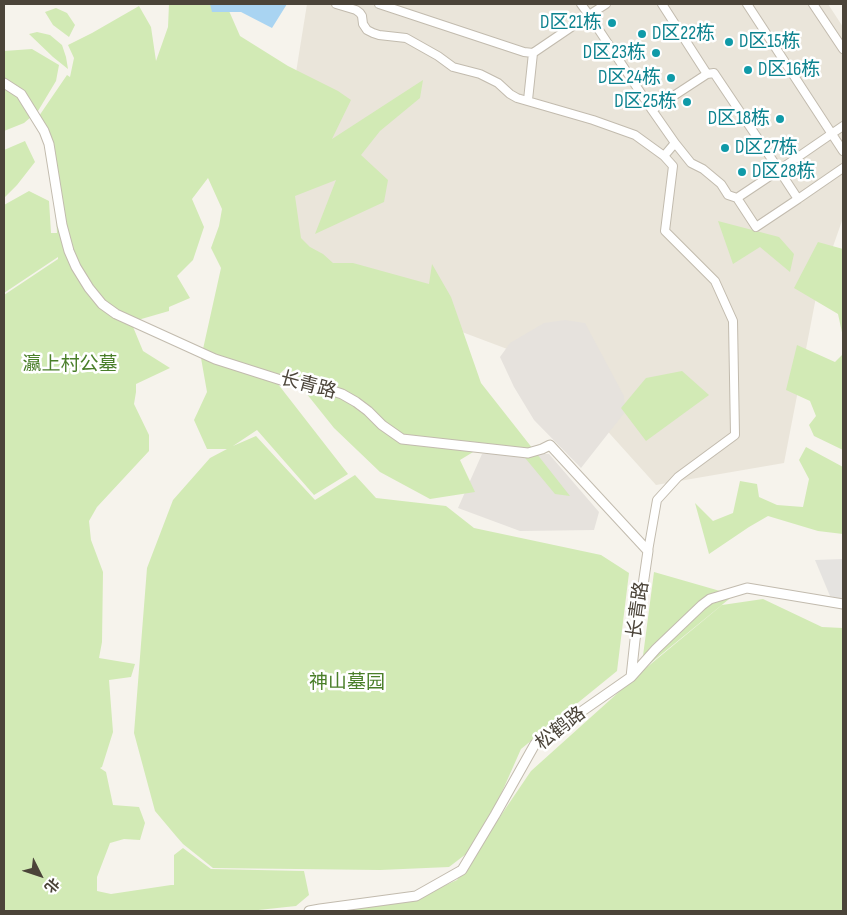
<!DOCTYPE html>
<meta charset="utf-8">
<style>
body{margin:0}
#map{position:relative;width:847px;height:915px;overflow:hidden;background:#f6f3ec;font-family:"Sofia Sans Condensed","Noto Sans SC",sans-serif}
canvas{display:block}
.frame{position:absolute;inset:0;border:5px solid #4b4439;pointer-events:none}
.north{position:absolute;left:15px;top:850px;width:50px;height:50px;-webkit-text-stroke:4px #fff;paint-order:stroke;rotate:131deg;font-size:14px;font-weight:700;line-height:20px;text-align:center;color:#4b4439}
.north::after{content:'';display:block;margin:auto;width:18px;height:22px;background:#4b4439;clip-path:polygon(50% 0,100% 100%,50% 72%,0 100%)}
</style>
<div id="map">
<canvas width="847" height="915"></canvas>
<div class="frame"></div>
<div class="north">北</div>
</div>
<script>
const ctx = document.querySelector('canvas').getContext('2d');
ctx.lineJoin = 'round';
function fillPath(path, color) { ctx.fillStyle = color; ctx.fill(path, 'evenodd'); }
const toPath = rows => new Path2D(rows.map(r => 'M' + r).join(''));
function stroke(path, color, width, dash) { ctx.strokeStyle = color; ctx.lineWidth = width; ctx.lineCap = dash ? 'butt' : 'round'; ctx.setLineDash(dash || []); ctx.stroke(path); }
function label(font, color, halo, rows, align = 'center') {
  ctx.font = font + ' "Sofia Sans Condensed","Noto Sans SC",sans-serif'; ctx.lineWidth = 5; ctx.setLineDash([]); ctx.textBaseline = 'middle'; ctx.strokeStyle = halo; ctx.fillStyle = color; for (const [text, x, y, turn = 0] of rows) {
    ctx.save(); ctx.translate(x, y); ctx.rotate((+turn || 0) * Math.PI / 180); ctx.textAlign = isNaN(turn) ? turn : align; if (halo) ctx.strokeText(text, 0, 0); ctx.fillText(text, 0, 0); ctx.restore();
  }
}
fillPath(toPath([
 [307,4,828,4,843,27,843,218,817,292,784,463,656,485,547,364,308,274,276,197]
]), '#eae5da');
fillPath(toPath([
 [565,320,585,323,624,396,625,412,581,468,534,420,514,387,500,357,510,343,544,323],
 [482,454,549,454,599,512,594,530,520,531,458,508]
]), '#e6e2dd');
fillPath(toPath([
 [169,4,226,4,240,36,288,66,338,91,351,100,332,139,423,80,420,98,380,131,361,155,388,180,384,202,315,234,336,180,295,196,301,238,310,247,323,254,333,263,353,263,429,284,432,264,451,297,481,383,570,496,555,494,521,453,483,446,460,460,475,492,430,499,380,472,334,428,286,368,274,379,348,474,314,495,257,430,233,446,256,436,315,500,355,475,376,498,446,506,474,528,601,555,629,573,617,671,521,749,490,819,470,851,449,867,380,870,213,868,183,844,176,836,155,811,134,733,147,568,173,500,210,458,227,449,207,449,194,420,207,392,201,358,221,268,211,248,219,226,222,209,208,178,192,199,204,227,193,260,177,276,190,298,169,307,169,311,131,322,143,351,170,368,136,384,136,392,134,404,149,435,149,451,97,507,89,521,91,540,103,572,102,642,99,658,135,664,131,677,109,680,113,732,102,767,100,768,106,772,113,805,139,807,145,823,140,840,124,839,110,843,97,877,97,891,111,894,171,885,174,885,174,855,183,848,211,869,304,871,309,895,296,906,249,911,4,911,4,295,58,259,58,257,4,293,4,205,29,191,49,201,51,233,57,233,56,213,39,116,67,75,70,77,74,58,68,45,92,33,139,6,151,27,156,61,168,27],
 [56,8,67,13,75,25,69,37,53,25,45,12],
 [37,32,50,35,62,45,66,57,68,69,53,57,29,34],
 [32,49,59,65,56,81,38,111,24,123,4,131,4,51],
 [25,141,35,162,17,185,4,198,4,150],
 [718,221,779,237,794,254,790,272,760,247,733,264],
 [818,242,843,249,843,337,838,314,794,288],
 [797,345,835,362,843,354,843,450,814,436,809,425,816,416,810,401,786,390],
 [682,371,709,395,646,441,621,408,646,378],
 [806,447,843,467,843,534,818,531,768,516,749,527,709,554,695,503,713,521,733,513,740,481,757,484,759,497,777,505,803,507,809,479,799,460],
 [654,572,734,595,641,671],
 [763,599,822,627,843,628,843,911,337,911,416,898,457,880,531,771,640,673,722,605]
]), '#d2eab5');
fillPath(toPath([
 [843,559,843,600,830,596,815,560]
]), '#e5e3e0');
fillPath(toPath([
 [210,4,287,4,272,28,241,12,212,12]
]), '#a9d4f2');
const minor = toPath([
 [336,4,356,10,360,13,362,16,363,24,367,30,373,33,379,35,406,38,438,56,453,67,480,74,498,83,510,94,517,98,593,120,635,135,664,156],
 [379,4,524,52,533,53,589,15,652,110],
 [581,4,589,15,606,4],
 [662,4,707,74,714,73,779,170,843,126],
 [747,4,843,151],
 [813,4,843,49],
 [528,100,533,53],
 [675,143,691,163,703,169,721,184,728,195,737,198,779,170,798,199,843,168],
 [737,198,756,227,798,199],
 [648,551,657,500,678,477,735,435,733,321,715,281,665,231,673,166,664,156,675,143,652,110,707,74]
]);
const tertiary = toPath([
 [4,83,21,94,44,131,49,144,62,225,69,251,76,267,89,288,102,304,116,314,215,359,284,381,321,387,342,394,356,402,368,411,382,425,402,439,528,453,542,449,550,445,648,551,635,640,631,677],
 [309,911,320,909,416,896,462,870,495,815,535,744,631,677,656,649,702,605,710,599,747,588,843,604]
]);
stroke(minor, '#c2bbae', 10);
stroke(tertiary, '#c2bbae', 11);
stroke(minor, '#fff', 8);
stroke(tertiary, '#fff', 9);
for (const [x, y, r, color] of [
 [612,23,5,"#0f9aa8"],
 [642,34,5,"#0f9aa8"],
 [729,42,5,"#0f9aa8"],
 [656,53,5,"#0f9aa8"],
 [748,70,5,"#0f9aa8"],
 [671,78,5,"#0f9aa8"],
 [687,102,5,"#0f9aa8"],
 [780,119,5,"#0f9aa8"],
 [725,148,5,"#0f9aa8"],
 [742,172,5,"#0f9aa8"]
]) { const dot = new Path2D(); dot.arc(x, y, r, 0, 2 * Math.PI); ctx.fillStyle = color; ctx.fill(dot); stroke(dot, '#fff', 2); }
label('19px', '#0d838f', '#fff', [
 ["D区21栋",602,23],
 ["D区22栋",652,34,"left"],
 ["D区15栋",739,42,"left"],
 ["D区23栋",646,53],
 ["D区16栋",758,70,"left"],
 ["D区24栋",661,78],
 ["D区25栋",677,102],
 ["D区18栋",770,119],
 ["D区27栋",735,148,"left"],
 ["D区28栋",752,172,"left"]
], 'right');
label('19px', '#4a7f2a', '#fff', [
 ["瀛上村公墓",70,365],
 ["神山墓园",347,683]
]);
label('19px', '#4b4439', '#fff', [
 ["长青路",308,386,15],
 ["长青路",639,610,-82],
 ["松鹤路",561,729,-38]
]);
</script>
